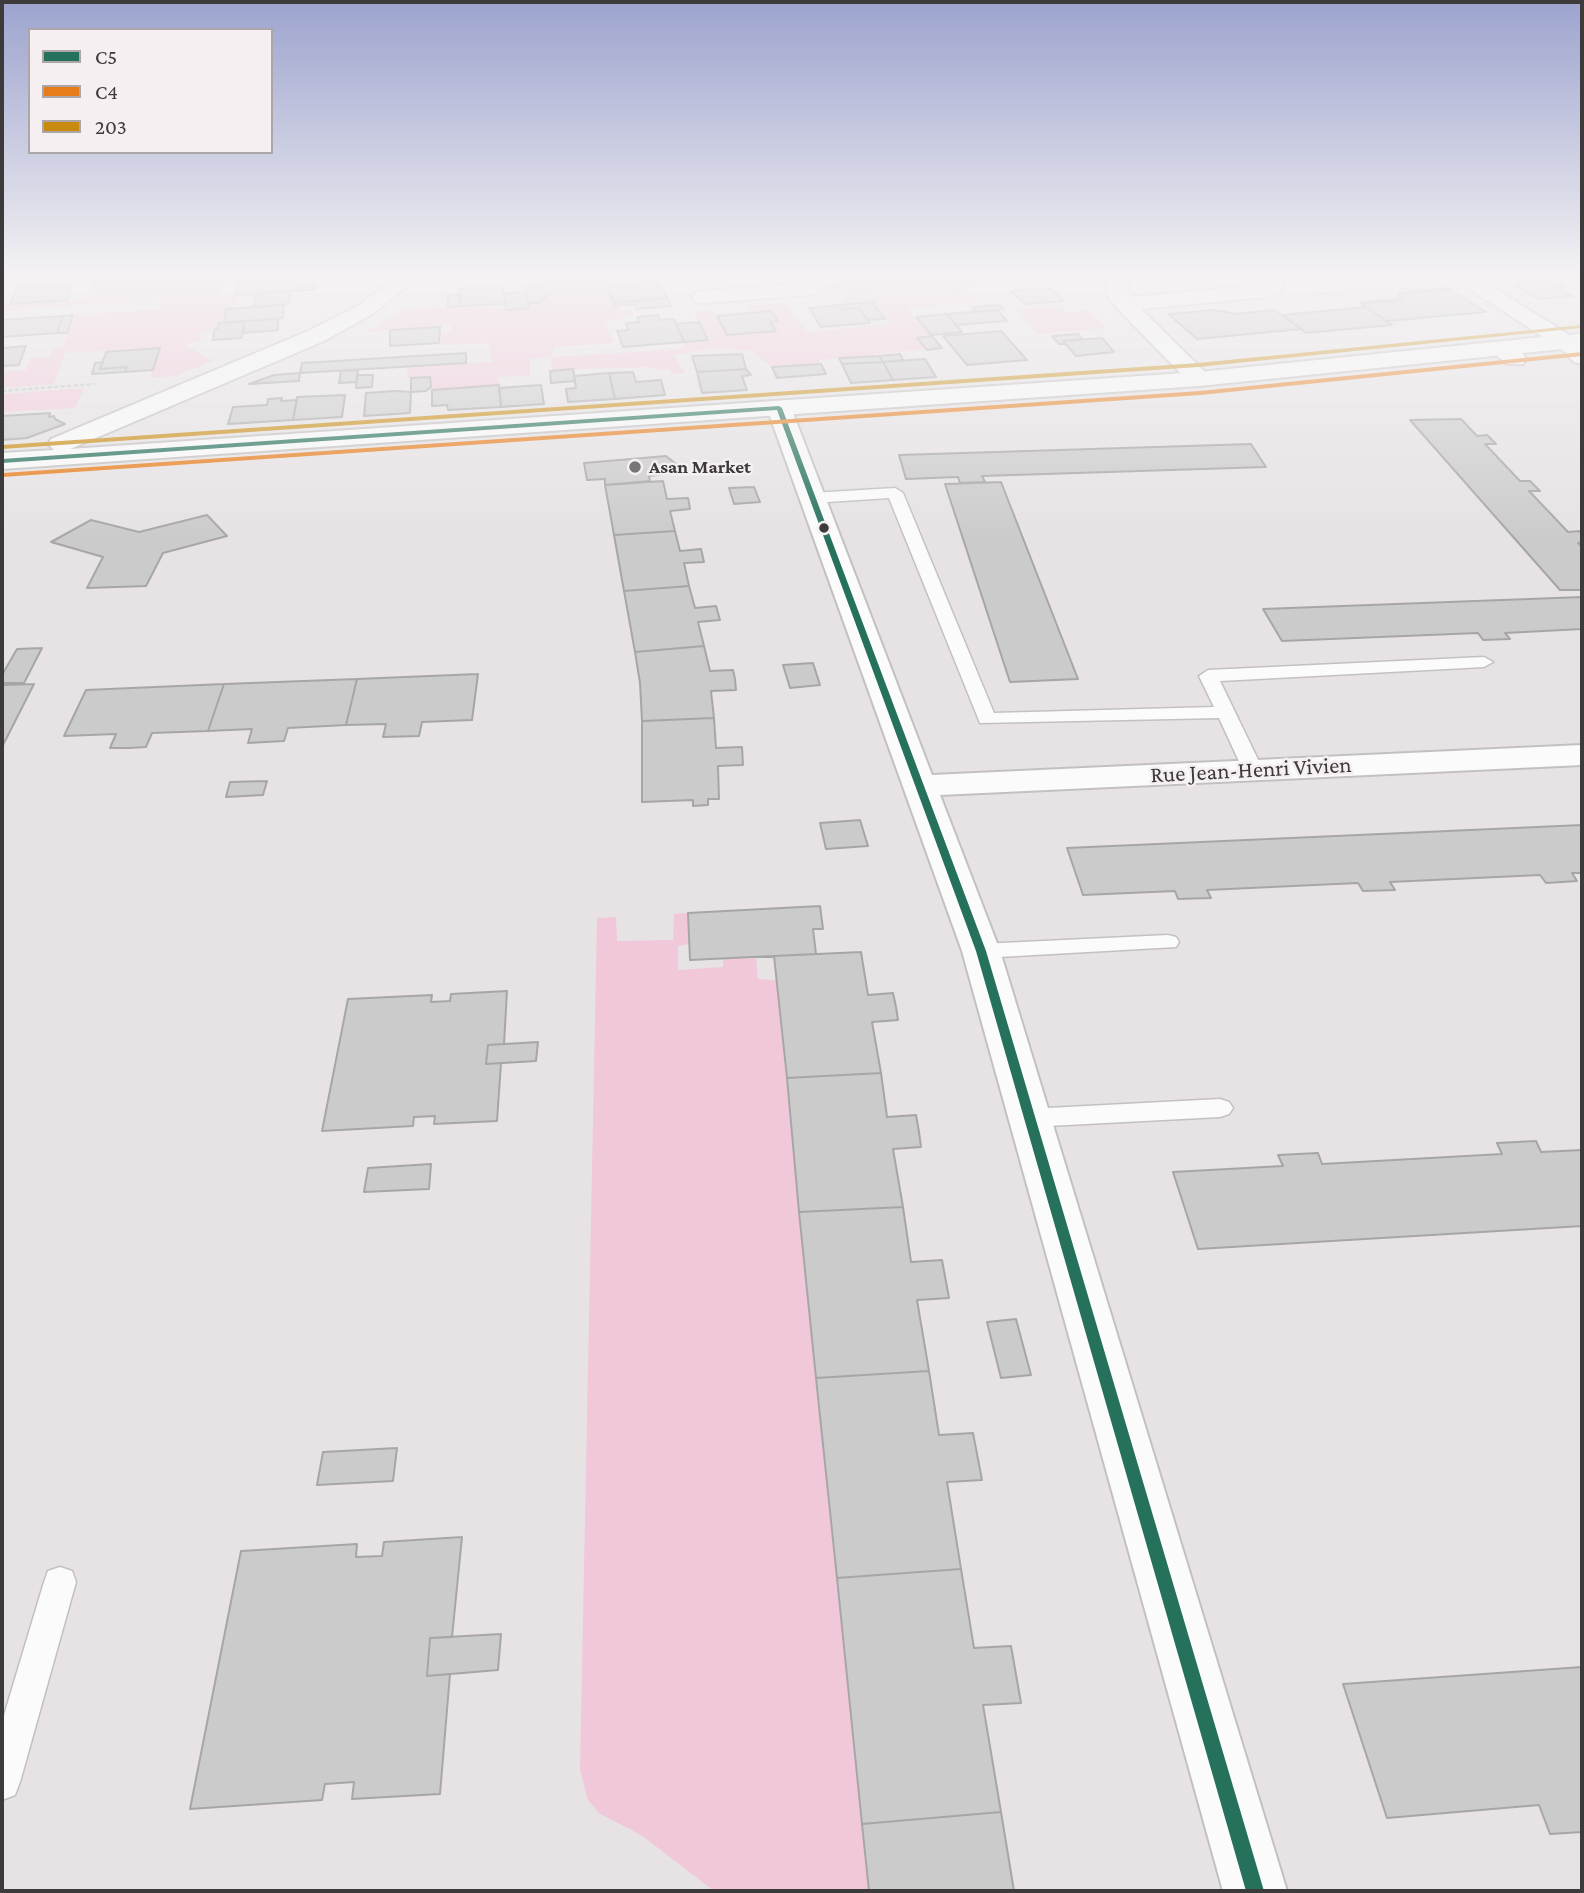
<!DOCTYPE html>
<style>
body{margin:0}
#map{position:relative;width:1584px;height:1893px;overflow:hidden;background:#e7e3e5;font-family:"Crimson Pro",serif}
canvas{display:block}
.frame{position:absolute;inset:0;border:4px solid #3c3a3b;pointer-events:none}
.legend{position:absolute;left:28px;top:28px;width:245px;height:126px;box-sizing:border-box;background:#f5eff2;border:2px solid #aba7a9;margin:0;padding:9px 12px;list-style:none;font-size:21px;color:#3c3a3b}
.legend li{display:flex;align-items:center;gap:14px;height:35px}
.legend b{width:35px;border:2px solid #aba7a9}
</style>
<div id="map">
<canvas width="1584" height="1893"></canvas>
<div class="frame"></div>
<ul class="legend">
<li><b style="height:9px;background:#25715c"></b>C5</li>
<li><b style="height:9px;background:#e77d1a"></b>C4</li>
<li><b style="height:9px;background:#c88b0f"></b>203</li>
</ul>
</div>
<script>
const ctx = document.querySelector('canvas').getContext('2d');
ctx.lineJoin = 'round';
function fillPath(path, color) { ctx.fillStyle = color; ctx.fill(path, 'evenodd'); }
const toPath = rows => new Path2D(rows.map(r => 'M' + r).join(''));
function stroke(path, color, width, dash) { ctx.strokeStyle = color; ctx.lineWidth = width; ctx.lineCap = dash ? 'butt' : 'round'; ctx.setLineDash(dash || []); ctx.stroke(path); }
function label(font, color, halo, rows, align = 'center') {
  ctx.font = font + ' "Crimson Pro",serif'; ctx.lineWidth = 5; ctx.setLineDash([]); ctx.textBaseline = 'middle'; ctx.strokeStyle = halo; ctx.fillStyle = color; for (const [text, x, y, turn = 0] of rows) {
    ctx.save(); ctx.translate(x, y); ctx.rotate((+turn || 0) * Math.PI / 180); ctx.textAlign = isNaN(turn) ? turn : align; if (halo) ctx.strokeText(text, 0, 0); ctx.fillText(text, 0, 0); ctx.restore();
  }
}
fillPath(toPath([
 [94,274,253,274,253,278,223,280,222,296,236,295,235,308,226,309,224,323,218,329,200,333,201,341,184,344,213,361,175,376,150,378,159,348,65,353,54,384,2,388,2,372,26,370,31,358,50,357,53,348,63,347,74,315,161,309,162,299,2,311,2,303,88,299],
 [560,274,603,274,604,279,612,278,618,286,607,288,615,306,621,311,629,310,635,314,613,320,606,325,614,343,554,347,551,357,684,349,684,342,710,340,693,312,714,310,727,335,776,331,770,322,777,320,771,311,752,313,748,306,786,303,808,332,889,324,872,302,848,304,843,299,965,288,977,302,907,308,932,336,917,338,926,349,819,360,821,364,772,367,751,351,718,347,674,355,685,373,672,374,670,369,658,370,651,367,552,370,550,357,530,359,530,376,498,377,499,385,432,390,430,377,407,378,408,367,492,362,489,343,444,345,439,343,439,333,451,332,451,325,368,332,406,308,487,305,488,308,528,308,528,303,539,303,561,285],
 [888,274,1007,274,1013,279,838,295,822,284,893,281],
 [1061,305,1068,312,1088,310,1107,328,1037,334,1014,309],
 [84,388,75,408,2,412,2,394],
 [688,913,689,944,678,946,678,970,723,967,723,959,756,958,758,979,776,980,869,1891,714,1891,641,1835,600,1814,588,1800,580,1769,597,918,616,917,617,941,673,940,674,914]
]), '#f1c8d9');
const building = toPath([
 [835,274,888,274,893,281,843,285,835,274],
 [277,276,276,280,262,281,261,293,236,295,238,279,277,276],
 [295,278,295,291,261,293,262,281,295,278],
 [1545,279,1554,280,1565,286,1557,287,1573,296,1538,299,1516,286,1524,285,1518,282,1545,279],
 [657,280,667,298,614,303,607,287,657,280],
 [561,281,561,285,539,303,528,303,525,285,561,281],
 [47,283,45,286,72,284,67,300,10,304,18,285,47,283],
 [316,284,316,289,295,291,295,285,316,284],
 [503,287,505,304,460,306,458,289,503,287],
 [1050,288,1064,301,1025,304,1011,291,1050,288],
 [1449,288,1451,290,1405,294,1401,297,1403,300,1361,302,1398,299,1398,294,1405,292,1449,288],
 [1451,290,1486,312,1387,321,1361,304,1403,300,1402,295,1409,293,1451,290],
 [290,291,289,304,254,307,255,294,290,291],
 [526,292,529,308,506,310,504,293,526,292],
 [448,295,460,295,460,306,448,307,448,295],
 [667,298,671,306,637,309,635,304,615,306,614,303,667,298],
 [872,302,885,319,868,320,859,308,842,309,839,305,872,302],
 [284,305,283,318,224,323,226,309,284,305],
 [839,305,842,309,859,308,870,323,821,327,809,308,839,305],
 [1000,305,1004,309,976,312,972,307,1000,305],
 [1366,307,1392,325,1306,333,1283,315,1366,307],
 [997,310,1007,321,956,325,947,314,997,310],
 [1214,310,1237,314,1274,310,1302,329,1197,339,1168,314,1214,310],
 [771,311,778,321,770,322,776,331,727,335,717,316,771,311],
 [947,314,962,332,931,335,916,317,947,314],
 [73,315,67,333,57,333,63,316,73,315],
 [658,315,660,320,674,319,684,342,623,347,617,331,628,330,626,323,640,322,637,317,658,315],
 [63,316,57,333,2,337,3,320,63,316],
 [278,319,278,330,243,333,244,321,278,319],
 [244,321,242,338,213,340,214,330,218,329,219,323,244,321],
 [699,322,708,340,684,342,676,324,699,322],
 [440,327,439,343,390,346,390,330,440,327],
 [1001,331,1027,360,967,365,943,336,1001,331],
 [1078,334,1082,339,1063,341,1066,344,1059,344,1052,336,1078,334],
 [932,336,935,340,942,348,927,350,917,338,932,336],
 [1102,338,1114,352,1076,356,1063,341,1102,338],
 [26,346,19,365,2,366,2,348,26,346],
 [160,348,153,370,125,372,127,367,100,369,106,352,160,348],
 [466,353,466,363,300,373,302,363,466,353],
 [742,354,746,369,697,372,692,356,742,354],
 [900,354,903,360,883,362,879,356,900,354],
 [879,356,883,362,842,364,839,358,879,356],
 [925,359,936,377,893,380,883,362,925,359],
 [103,362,100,369,127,367,125,372,92,374,95,363,103,362],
 [883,362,893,380,851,383,842,364,883,362],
 [821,364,826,374,777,378,772,367,821,364],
 [573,369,575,381,551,383,550,371,573,369],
 [746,369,751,375,742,376,747,390,702,393,697,372,746,369],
 [358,370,357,382,339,383,341,371,358,370],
 [633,372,636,382,661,380,665,395,615,399,609,373,633,372],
 [300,373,299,381,249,384,274,375,300,373],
 [609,373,615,399,568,402,566,389,576,388,574,376,609,373],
 [357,375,373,375,372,387,356,388,357,375],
 [430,377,431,387,426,391,411,392,411,378,430,377],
 [499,385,501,407,448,410,447,405,432,406,432,390,499,385],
 [541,385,544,404,501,407,499,388,541,385],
 [395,391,411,392,410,413,364,416,366,393,395,391],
 [345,395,342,417,293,420,297,397,345,395],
 [282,398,281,401,297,400,293,420,228,424,233,407,267,405,268,399,282,398],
 [50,413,49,417,54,416,55,419,65,424,27,438,2,440,2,416,50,413],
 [1461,419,1477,436,1487,435,1496,444,1485,444,1520,481,1530,481,1540,491,1529,491,1568,532,1579,531,1582,535,1582,542,1578,543,1582,547,1582,590,1560,590,1410,420,1461,419],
 [1251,444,1266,467,982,476,985,482,960,483,958,477,906,479,899,455,1251,444],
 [666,456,685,471,649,476,650,481,605,485,605,479,587,480,584,463,666,456],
 [663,481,667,499,688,498,689,503,690,509,670,511,675,531,614,535,605,485,663,481],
 [1001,482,1078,679,1010,682,945,484,1001,482],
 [754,487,760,502,734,504,729,488,754,487],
 [207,515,227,536,163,553,146,586,87,588,103,557,51,542,91,520,139,532,207,515],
 [675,531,680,551,701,549,704,562,684,563,689,586,624,591,614,535,675,531],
 [689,586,695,608,716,606,720,620,698,622,704,646,635,652,624,591,689,586],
 [1582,597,1582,629,1505,633,1510,639,1483,640,1478,633,1282,641,1263,609,1582,597],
 [704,646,710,671,733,670,735,679,736,690,711,691,714,718,642,721,640,683,635,652,704,646],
 [42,648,24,683,2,683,2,675,17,649,42,648],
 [813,663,820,685,790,688,783,665,813,663],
 [478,674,472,720,422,722,419,736,383,737,386,724,346,725,357,679,478,674],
 [357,679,346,725,288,728,284,741,248,743,252,729,208,731,224,684,357,679],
 [34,684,2,747,2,685,34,684],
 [224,684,208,731,152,733,146,747,129,748,110,748,116,734,64,736,86,690,224,684],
 [714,718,716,748,742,747,743,765,718,766,719,799,708,799,708,805,693,806,693,800,642,802,642,721,714,718],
 [267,781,263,795,226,797,230,782,267,781],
 [860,820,868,846,826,849,820,823,860,820],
 [1582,825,1582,873,1572,873,1577,881,1546,883,1540,875,1390,882,1395,890,1363,891,1358,883,1207,890,1211,898,1178,899,1175,891,1083,895,1067,848,1582,825],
 [820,906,823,929,813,929,816,954,690,960,688,913,820,906],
 [861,952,868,995,893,993,896,1007,898,1020,872,1022,881,1073,787,1078,774,956,861,952],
 [507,991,504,1044,488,1045,486,1064,501,1063,497,1121,434,1124,435,1116,414,1117,413,1126,322,1131,348,999,432,995,431,1002,450,1001,451,994,507,991],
 [538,1042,536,1061,486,1064,488,1045,538,1042],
 [881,1073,887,1117,916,1115,919,1132,921,1147,893,1149,903,1207,799,1212,787,1078,881,1073],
 [1536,1141,1541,1152,1582,1150,1582,1226,1198,1249,1173,1172,1283,1166,1278,1155,1318,1153,1322,1164,1502,1154,1497,1143,1536,1141],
 [431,1164,429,1189,364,1192,368,1168,431,1164],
 [903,1207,911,1262,942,1260,949,1298,917,1300,929,1371,816,1378,799,1212,903,1207],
 [1016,1319,1031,1375,1001,1378,987,1322,1016,1319],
 [929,1371,939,1435,973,1433,982,1480,947,1482,961,1569,837,1578,816,1378,929,1371],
 [397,1448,393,1481,317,1485,323,1452,397,1448],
 [462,1537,452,1637,430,1638,427,1676,450,1674,440,1794,352,1799,354,1782,325,1784,322,1800,190,1809,241,1551,357,1544,356,1557,382,1556,384,1542,462,1537],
 [961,1569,974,1648,1011,1646,1021,1703,983,1705,1001,1812,862,1824,837,1578,961,1569],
 [501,1634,498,1670,427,1676,430,1638,501,1634],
 [1582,1667,1582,1832,1550,1834,1539,1805,1387,1818,1343,1684,1582,1667],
 [1001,1812,1014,1891,869,1891,862,1824,1001,1812]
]);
fillPath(building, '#cccbcb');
stroke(building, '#a7a6a6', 2);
const lane = toPath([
 [895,488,903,493,994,713,1214,707,1199,676,1208,670,1484,657,1493,662,1484,667,1220,681,1263,770,1260,774,1253,776,1246,774,1243,770,1219,718,980,723,889,498,812,503,804,498,812,493,895,488],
 [1168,935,1176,937,1179,942,1176,947,981,958,973,956,970,951,973,946,981,944,1168,935],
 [1220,1099,1229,1102,1233,1108,1229,1114,1220,1117,1029,1127,1020,1125,1016,1118,1020,1111,1029,1109,1220,1099],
 [60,1567,72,1571,76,1582,20,1782,15,1795,2,1800,2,1722,44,1582,48,1571,60,1567]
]);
const street = toPath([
 [788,274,809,274,819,289,816,293,809,295,702,303,695,301,692,297,695,293,702,291,795,284,788,274],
 [1106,274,1126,274,1130,297,1263,285,1243,278,1240,274,1272,274,1281,278,1284,282,1280,292,1266,297,1141,309,1207,374,1211,379,1207,384,1199,386,1191,384,1117,308,1107,295,1106,274],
 [1566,335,1574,337,1582,345,1582,364,1574,362,1555,342,1558,337,1566,335],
 [1503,342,1511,344,1523,354,1526,359,1523,364,1507,364,1495,354,1492,349,1495,344,1503,342],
 [779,401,787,403,791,408,932,775,1582,745,1582,765,940,795,1000,951,1287,1891,1223,1891,962,951,767,408,771,403,779,401]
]);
const secondary = toPath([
 [400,274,424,274,372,314,324,341,70,449,1199,372,1543,337,1447,274,1472,274,1569,335,1582,333,1582,347,1199,386,2,469,2,453,54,450,48,444,51,439,308,331,358,306,400,274]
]);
stroke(lane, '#c3c0c2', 3);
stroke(street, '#c3c0c2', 4);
stroke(secondary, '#c3c0c2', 4);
stroke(toPath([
 [1312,294,1422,288],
 [848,296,1077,277],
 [2,391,95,384]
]), '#c5c4c4', 2.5, [4.5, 2]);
fillPath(lane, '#fbfbfb');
fillPath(street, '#fbfbfb');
fillPath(secondary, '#fbfbfb');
fillPath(toPath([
 [779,406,782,408,986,951,1264,1891,1246,1891,976,951,777,410,2,463,2,459,779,406]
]), '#25715c');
fillPath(toPath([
 [1582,352,1582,356,1200,395,2,477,3,473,1200,391,1582,352]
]), '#e77d1a');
fillPath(toPath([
 [1582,325,1581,328,1198,367,2,449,2,445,1198,363,1582,325]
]), '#c88b0f');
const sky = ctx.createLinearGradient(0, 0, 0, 540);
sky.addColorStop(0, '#9ca3ce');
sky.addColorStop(0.51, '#f4f2f3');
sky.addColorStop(1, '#f4f2f300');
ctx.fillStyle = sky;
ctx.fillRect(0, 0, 1584, 540);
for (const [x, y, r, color] of [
 [635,467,7,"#787576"],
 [824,528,6,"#3c3a3b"]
]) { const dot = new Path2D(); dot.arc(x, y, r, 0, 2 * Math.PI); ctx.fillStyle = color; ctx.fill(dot); stroke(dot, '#f5eff2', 2.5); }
label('bold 19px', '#3c3a3b', '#f5eff2', [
 ["Asan Market",649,467]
], 'left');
label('23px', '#3c3a3b', '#f5eff2', [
 ["Rue Jean-Henri Vivien",1251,770,-3]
]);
</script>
